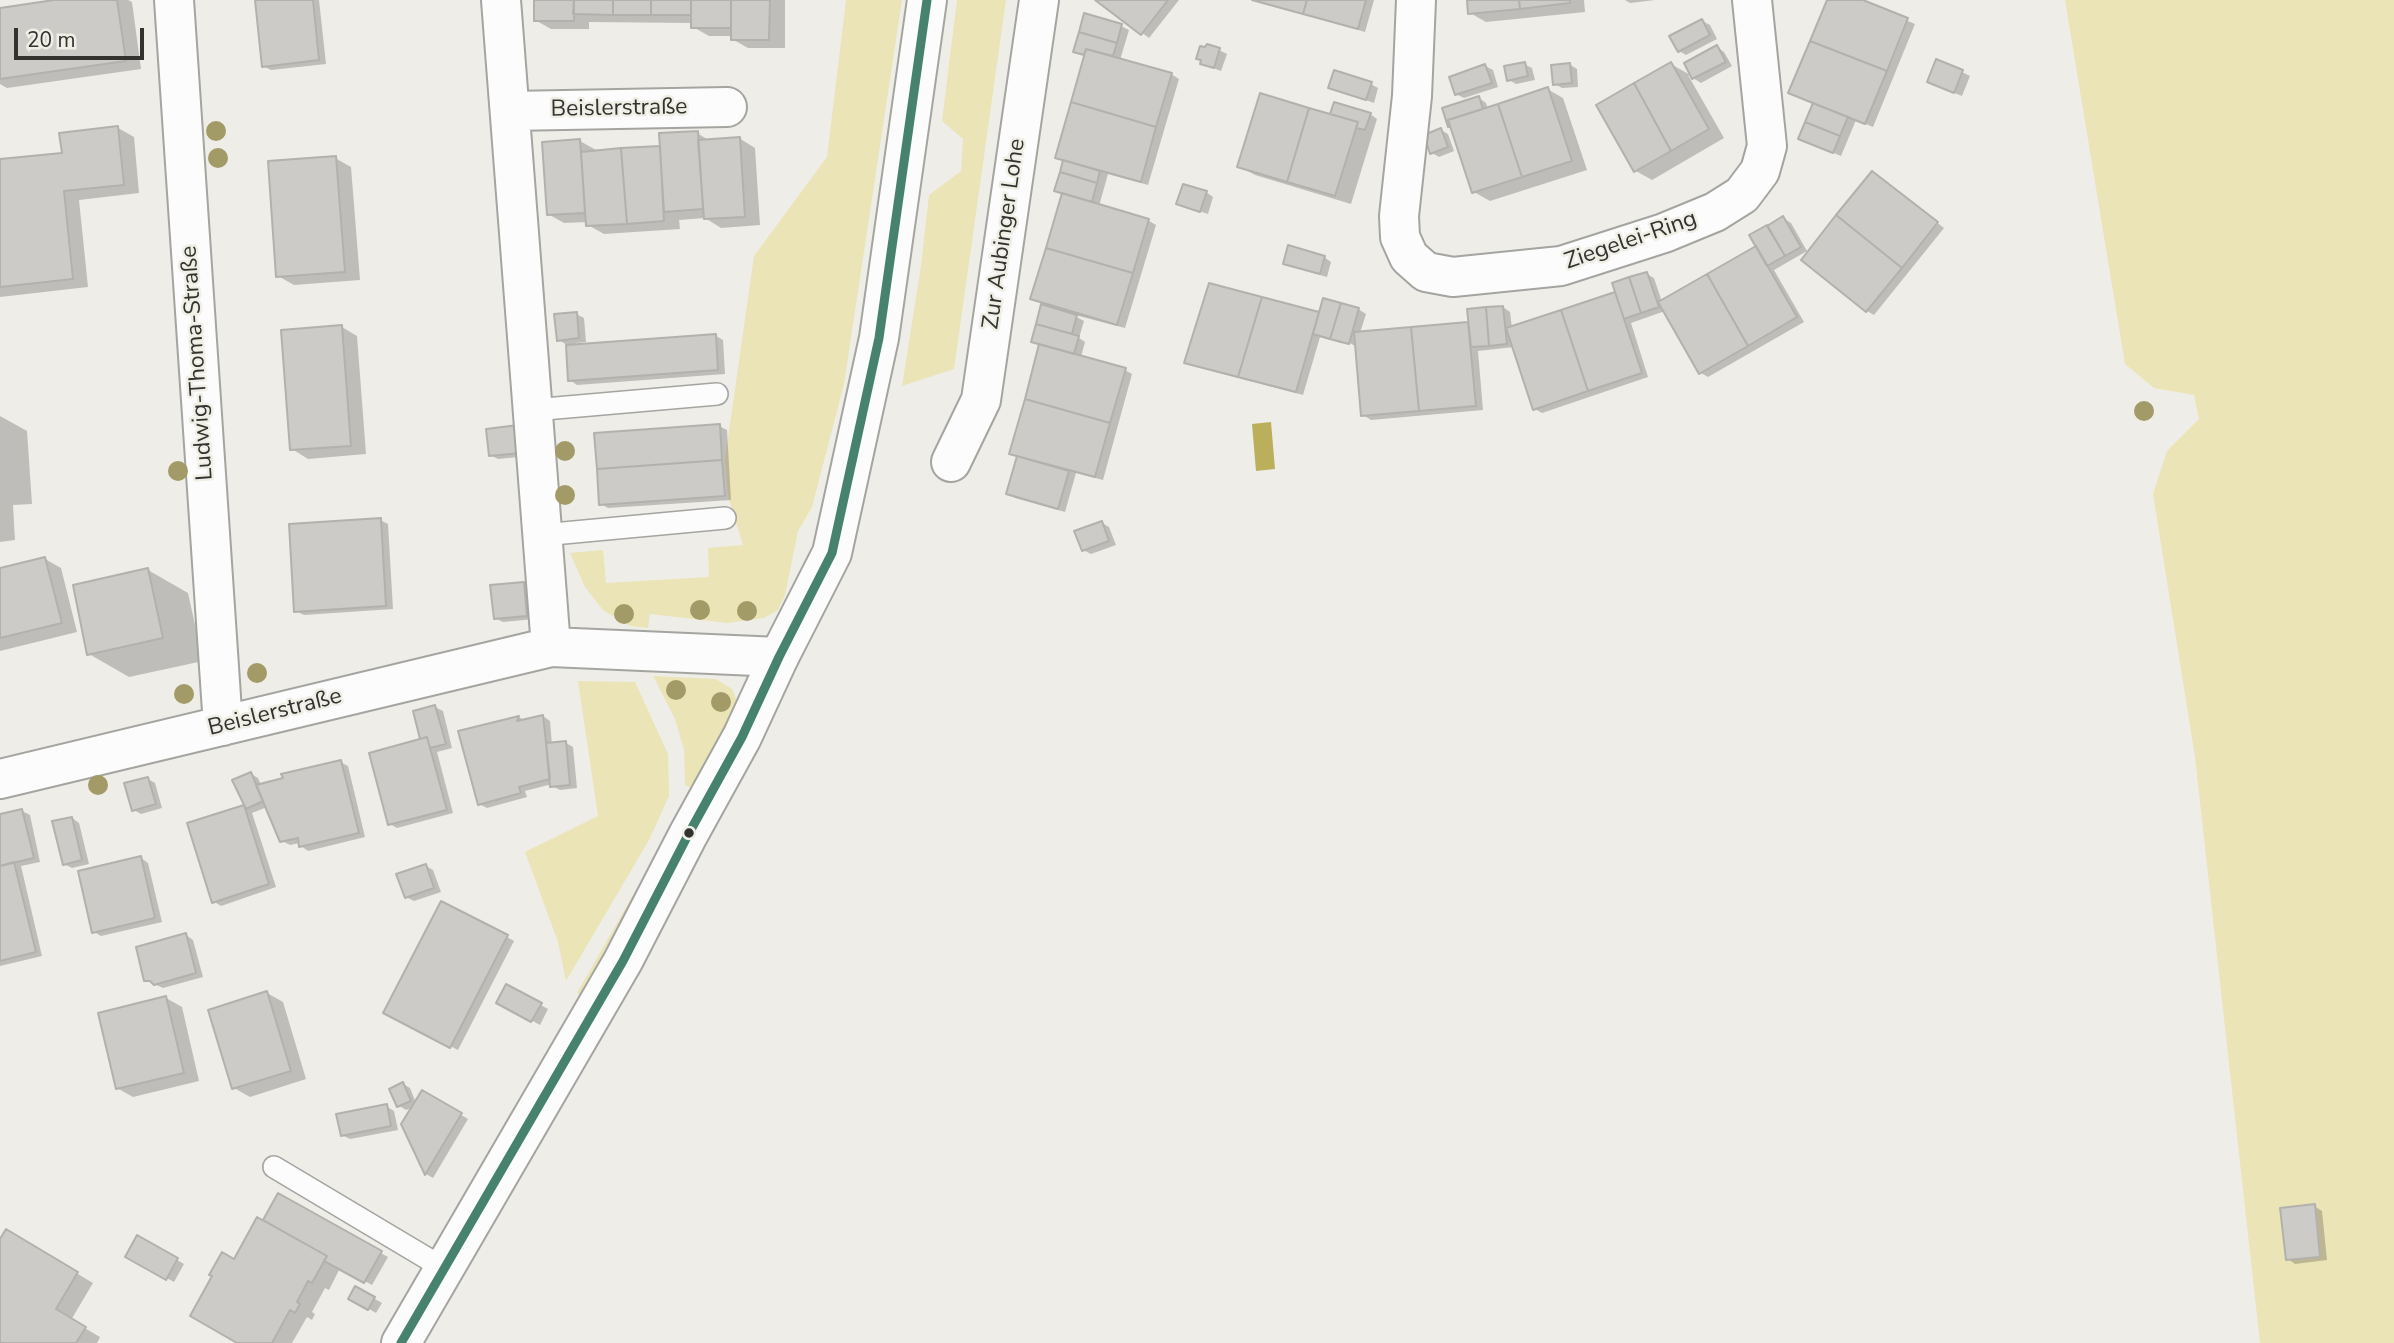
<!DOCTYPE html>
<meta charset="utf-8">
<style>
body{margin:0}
#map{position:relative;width:2394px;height:1343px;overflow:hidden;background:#eeede8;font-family:"Nunito Sans",sans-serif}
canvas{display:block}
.scale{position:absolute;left:14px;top:28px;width:130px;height:32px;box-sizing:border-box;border:4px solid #32322e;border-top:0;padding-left:9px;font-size:21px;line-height:24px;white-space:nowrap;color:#32322e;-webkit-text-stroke:5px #f0efe6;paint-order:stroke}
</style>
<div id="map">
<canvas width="2394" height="1343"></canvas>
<div class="scale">20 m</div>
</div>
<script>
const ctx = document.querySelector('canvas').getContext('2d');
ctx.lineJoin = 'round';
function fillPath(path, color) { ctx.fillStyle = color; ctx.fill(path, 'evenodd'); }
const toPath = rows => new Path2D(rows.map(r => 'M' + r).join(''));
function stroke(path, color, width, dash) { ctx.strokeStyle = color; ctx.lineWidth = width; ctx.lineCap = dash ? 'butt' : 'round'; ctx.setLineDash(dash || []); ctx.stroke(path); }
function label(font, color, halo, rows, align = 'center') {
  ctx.font = font + ' "Nunito Sans",sans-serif'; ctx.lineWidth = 5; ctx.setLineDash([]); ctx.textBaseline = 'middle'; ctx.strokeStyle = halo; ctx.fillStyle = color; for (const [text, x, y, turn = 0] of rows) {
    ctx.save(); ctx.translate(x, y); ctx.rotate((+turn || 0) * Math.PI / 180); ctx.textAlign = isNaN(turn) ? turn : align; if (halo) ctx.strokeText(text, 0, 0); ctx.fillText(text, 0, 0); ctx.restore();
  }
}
fillPath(toPath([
 [846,0,902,0,844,384,812,507,798,531,785,595,778,610,764,618,727,623,650,614,648,628,630,626,603,610,585,587,570,553,603,550,606,583,709,577,708,548,743,545,728,496,725,459,754,256,827,157],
 [957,0,1006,0,954,369,902,386,921,266,929,195,961,171,963,139,942,121],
 [2065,0,2394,0,2394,1343,2260,1343,2195,757,2153,494,2167,451,2199,419,2194,395,2154,388,2125,364],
 [653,676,716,679,732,689,741,710,702,793,685,785,684,750,675,719],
 [578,681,635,682,668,754,669,796,649,840,566,981,558,942,525,852,598,816],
 [653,860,662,865,586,998,577,993]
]), '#ebe4b7');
fillPath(toPath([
 [1271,422,1275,469,1256,471,1252,424]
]), '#bcaf5b');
fillPath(toPath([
 [66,0,128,0,132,2,141,69,7,88,0,84,0,9],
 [257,0,319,0,326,64,271,70,263,66],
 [535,0,785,0,785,48,748,48,732,39,732,36,709,36,693,27,693,23,589,22,589,29,551,29,535,20],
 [1098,0,1179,0,1149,38],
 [1253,0,1374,0,1365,32],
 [1469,0,1584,0,1585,12,1486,22,1470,13],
 [1625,0,1655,0,1630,3],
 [1828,0,1858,0,1915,24,1873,127,1856,120,1841,156,1808,142],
 [1702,21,1710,25,1717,39,1686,55,1679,51],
 [1121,26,1129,30,1120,60,1171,74,1179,79,1148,185,1108,174,1099,206,1149,221,1156,225,1125,328,1071,314,1084,321,1079,338,1085,342,1081,357,1125,370,1132,374,1103,480,1076,473,1065,512,1015,498,1008,493,1019,457,1011,453,1041,346,1033,341,1043,304,1032,299,1064,194,1056,190,1064,162,1057,157,1086,56,1075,51],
 [1717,47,1724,52,1732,66,1701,83,1688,75,1724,138,1652,180,1636,171,1598,105,1671,64,1692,76],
 [1219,50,1227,54,1221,71,1210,67,1198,58],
 [1524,64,1532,68,1535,80,1516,84,1509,80],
 [1569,64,1577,69,1578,87,1562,88,1555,84],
 [1485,66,1493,70,1498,87,1464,98,1456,94],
 [1962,72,1970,76,1962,96,1937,86],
 [1371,84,1378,88,1374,103,1330,87],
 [1547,89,1563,98,1587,170,1490,201,1474,192,1479,98,1486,103,1488,109],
 [1332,113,1370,114,1377,119,1351,204,1255,175,1239,166,1338,117],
 [118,128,134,137,139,193,79,200,88,287,0,297,0,161,64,154],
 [1441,130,1448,134,1454,151,1439,157,1432,153],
 [697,133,710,141,739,138,755,148,760,225,721,228,705,218,679,220,680,229,604,234,588,225,588,222,564,223,548,214,580,141,596,150,596,152,662,148],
 [335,158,351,167,360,280,294,285,278,276],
 [1873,173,1944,228,1874,315,1867,311],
 [1206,192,1213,197,1208,214,1178,204],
 [1783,218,1791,223,1807,251,1774,270,1804,322,1708,377,1701,373,1665,311,1631,323,1648,377,1542,413,1535,409,1514,347,1478,351,1483,410,1371,420,1363,415,1357,347,1342,339,1340,342,1344,344,1320,337,1303,395,1193,366,1186,362,1210,285,1320,314,1358,309,1366,314,1360,333,1470,324,1503,307,1510,312,1512,328,1617,293,1647,274,1654,278,1662,302,1758,246],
 [1324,257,1331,262,1327,277,1292,267,1285,263],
 [576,314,584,318,586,342,576,343,576,346,716,336,723,340,725,374,577,385,570,380,567,345,559,340],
 [342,327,357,336,366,454,308,459,292,449],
 [0,416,27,431,32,504,13,505,15,540,0,542],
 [719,426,727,430,731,500,608,508,601,504],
 [488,430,528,456,498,459,490,455],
 [380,520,388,524,393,609,304,615,296,611],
 [1102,523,1109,527,1116,545,1091,554,1083,550],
 [45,559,61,568,77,632,0,651,0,570],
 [148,570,188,593,203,661,129,677,89,654],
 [523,584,531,588,534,619,503,622,495,618],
 [435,707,443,711,452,748,437,752,453,813,397,828,390,824],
 [543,716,550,721,552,745,566,743,573,747,577,788,560,790,552,786,552,784,525,791,527,797,487,808,479,804,460,733,519,717,525,721],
 [340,762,348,766,365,837,308,851,301,846,300,843,290,845,282,841,267,807,252,813,276,887,221,906,213,901,189,825,245,807,251,774,258,778,261,785],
 [148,779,155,783,162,808,141,814,134,810],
 [22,811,30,815,40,862,21,866,42,956,0,966,0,816],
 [72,818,79,823,89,864,72,868,64,864],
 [141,858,148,863,162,922,101,936,94,932],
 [426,866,433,870,441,892,414,901,406,897],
 [186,935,193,940,203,977,163,988,146,980],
 [507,937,514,941,458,1050,392,1016],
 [507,987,548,1009,540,1025,498,1002],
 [267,993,283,1002,306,1079,250,1097,234,1088],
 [166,998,182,1007,199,1081,133,1097,117,1088],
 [403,1084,410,1088,416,1103,423,1092,468,1119,433,1178,426,1174,403,1124,414,1107,406,1110,398,1105],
 [386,1106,394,1111,398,1130,350,1139,342,1135],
 [278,1196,388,1257,372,1285,340,1268,329,1290,325,1288,312,1312,315,1314,312,1320,307,1317,292,1343,240,1343,235,1261,264,1223],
 [2314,1206,2322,1211,2327,1260,2295,1264,2288,1259],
 [7,1232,93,1283,71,1320,100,1337,97,1343,0,1343,0,1243],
 [138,1238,184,1264,174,1282,127,1256],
 [356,1288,382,1303,376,1313,350,1298]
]), '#0003');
const building = toPath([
 [54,0,117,0,126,61,0,79,0,8,54,0],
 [255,0,313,0,319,60,262,67,255,0],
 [534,0,574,0,574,21,534,21,534,0],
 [574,0,613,0,613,15,573,14,574,0],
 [613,0,651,0,651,15,613,15,613,0],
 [651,0,691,0,691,15,651,15,651,0],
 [691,0,731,0,731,28,691,28,691,0],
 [731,0,770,0,769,40,731,40,731,0],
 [1095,0,1168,0,1141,35,1095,0],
 [1252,0,1307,0,1303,14,1252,0],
 [1307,0,1366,0,1358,29,1303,14,1307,0],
 [1467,0,1519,0,1520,9,1468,14,1467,0],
 [1519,0,1570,0,1570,3,1520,9,1519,0],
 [1827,0,1863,0,1908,18,1887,71,1810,41,1827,0],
 [1084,13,1122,24,1117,43,1079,32,1084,13],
 [1702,19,1710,35,1678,52,1669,36,1702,19],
 [1079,32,1117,43,1113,56,1086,49,1084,55,1073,52,1079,32],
 [1810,41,1887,71,1865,124,1788,93,1810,41],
 [1207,44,1220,48,1214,68,1200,64,1201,60,1196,59,1200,46,1205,47,1207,44],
 [1717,45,1726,62,1692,79,1684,63,1717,45],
 [1086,49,1172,73,1156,127,1071,102,1086,49],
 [1936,59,1963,70,1954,93,1927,82,1936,59],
 [1525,62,1528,76,1507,81,1504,66,1525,62],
 [1671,62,1709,129,1671,151,1634,83,1671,62],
 [1570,63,1572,83,1553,85,1551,65,1570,63],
 [1485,64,1492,83,1455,95,1449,77,1485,64],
 [1334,70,1372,82,1366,100,1328,88,1334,70],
 [1634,83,1671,151,1634,172,1596,105,1634,83],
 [1548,87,1572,161,1522,177,1498,104,1548,87],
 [1260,93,1309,108,1287,182,1237,167,1260,93],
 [1479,96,1483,109,1448,120,1450,126,1448,127,1442,108,1479,96],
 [1071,102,1156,127,1141,182,1055,158,1071,102],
 [1334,102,1371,113,1365,130,1356,128,1358,122,1330,114,1334,102],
 [1813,103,1848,117,1840,136,1805,122,1813,103],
 [1498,104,1522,177,1472,193,1448,120,1498,104],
 [1309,108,1358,122,1335,196,1287,182,1309,108],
 [1805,122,1840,136,1833,153,1798,139,1805,122],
 [118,126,124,185,64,191,73,279,0,287,0,159,62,153,59,133,118,126],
 [1441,128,1448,147,1430,154,1424,135,1441,128],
 [698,131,703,209,664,212,659,133,698,131],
 [740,137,745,217,704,219,698,140,740,137],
 [580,139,585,213,547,215,542,142,580,139],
 [660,146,664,221,627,224,621,148,660,146],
 [621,148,627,224,586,226,581,152,621,148],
 [336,156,345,272,276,277,268,161,336,156],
 [1063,160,1100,171,1097,183,1060,172,1063,160],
 [1872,171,1938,222,1902,268,1836,215,1872,171],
 [1060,172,1097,183,1092,202,1054,191,1060,172],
 [1183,184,1207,191,1200,212,1176,204,1183,184],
 [1062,193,1149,219,1133,273,1046,248,1062,193],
 [1836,215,1902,268,1866,312,1801,260,1836,215],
 [1783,216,1801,247,1785,256,1767,226,1783,216],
 [1767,225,1785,256,1767,266,1749,235,1767,225],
 [1288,245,1325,256,1320,274,1283,264,1288,245],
 [1756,246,1797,317,1748,346,1707,274,1756,246],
 [1046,248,1133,273,1117,325,1030,299,1046,248],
 [1647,272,1659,307,1641,313,1629,277,1647,272],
 [1707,274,1748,346,1699,374,1658,302,1707,274],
 [1629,277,1641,313,1624,319,1612,283,1629,277],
 [1209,283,1262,297,1238,377,1184,363,1209,283],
 [1615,292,1642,373,1588,391,1561,310,1615,292],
 [1262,297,1319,312,1296,392,1238,377,1262,297],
 [1323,298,1341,303,1330,339,1313,334,1323,298],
 [1341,303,1359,308,1349,344,1330,339,1341,303],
 [1041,304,1077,315,1072,334,1036,324,1041,304],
 [1503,306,1507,344,1489,346,1486,307,1503,306],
 [1486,307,1489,346,1471,347,1467,309,1486,307],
 [1561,310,1588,391,1533,410,1506,328,1561,310],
 [577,312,579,338,557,341,554,314,577,312],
 [1468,322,1476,406,1419,411,1411,327,1468,322],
 [1036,324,1079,336,1074,354,1031,342,1036,324],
 [342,325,351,446,290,450,281,330,342,325],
 [1411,327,1419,411,1361,416,1354,332,1411,327],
 [716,334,718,370,568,381,566,345,716,334],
 [1039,344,1126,368,1110,423,1025,399,1039,344],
 [1025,399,1110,423,1095,477,1009,454,1025,399],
 [720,424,722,460,597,469,594,433,720,424],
 [518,425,521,453,489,456,486,429,518,425],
 [1017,456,1069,471,1058,509,1006,494,1017,456],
 [722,460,725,496,599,505,597,469,722,460],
 [381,518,386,606,294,612,289,524,381,518],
 [1102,521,1109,541,1082,551,1074,531,1102,521],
 [45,557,62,623,0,638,0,568,45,557],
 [148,568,163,638,87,655,73,585,148,568],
 [524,582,527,616,494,619,490,585,524,582],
 [435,705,446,744,430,748,427,737,420,739,413,711,435,705],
 [543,715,550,779,519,787,521,793,478,805,458,731,519,716,517,721,543,715],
 [427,737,447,810,388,825,369,753,427,737],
 [566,741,570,785,550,787,546,743,566,741],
 [341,760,359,833,299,847,298,838,280,842,256,785,283,778,281,774,341,760],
 [251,772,263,801,246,809,232,780,251,772],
 [148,777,156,804,132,811,124,783,148,777],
 [244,805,269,884,212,903,187,823,244,805],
 [22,809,34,858,0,866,0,814,22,809],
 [72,817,82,860,63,865,52,821,72,817],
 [141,856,155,918,92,933,78,871,141,856],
 [14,862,36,952,0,961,0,866,14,862],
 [426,864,434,888,405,898,396,874,426,864],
 [441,901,508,935,450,1048,383,1013,441,901],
 [186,933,196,973,154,985,150,981,144,981,136,947,186,933],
 [506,984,542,1003,531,1022,496,1003,506,984],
 [267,991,291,1071,232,1089,208,1010,267,991],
 [166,996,184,1073,116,1089,98,1013,166,996],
 [403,1082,411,1101,397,1107,389,1089,403,1082],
 [422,1090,462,1113,425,1175,401,1124,422,1090],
 [387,1104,391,1126,341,1136,336,1114,387,1104],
 [278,1193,382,1251,364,1283,324,1261,327,1256,263,1220,278,1193],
 [2315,1204,2320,1257,2286,1260,2280,1208,2315,1204],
 [257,1217,327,1256,312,1283,308,1281,297,1302,300,1304,295,1313,290,1310,272,1343,237,1343,190,1316,212,1276,209,1275,222,1252,234,1259,257,1217],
 [6,1229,78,1272,56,1309,86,1327,76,1343,0,1343,0,1239,6,1229],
 [137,1235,178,1258,166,1280,125,1257,137,1235],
 [355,1286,375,1297,368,1310,348,1299,355,1286]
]);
fillPath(building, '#cccbc7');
stroke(building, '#b2b1ad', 2);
const service = toPath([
 [533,410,717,394],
 [542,535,725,518],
 [274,1167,445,1269]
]);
const minor = toPath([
 [174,0,223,726],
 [501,0,551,647],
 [1416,0,1412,96,1399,216,1400,237,1409,257,1426,272,1453,277,1561,266,1664,233,1715,212,1742,195,1760,171,1767,146,1752,0],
 [510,111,727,107],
 [951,462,981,400,1039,0],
 [0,779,551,647,779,657]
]);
const tertiary = toPath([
 [401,1343,623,961,688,835,742,737,779,657,832,553,879,338,927,0]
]);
stroke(service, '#a4a4a0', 24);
stroke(minor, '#a4a4a0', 42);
stroke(tertiary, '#a4a4a0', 42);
stroke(service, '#fcfcfc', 21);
stroke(minor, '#fcfcfc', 38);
stroke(tertiary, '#fcfcfc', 38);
stroke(toPath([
 [401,1343,623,961,688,835,742,737,779,657,832,553,879,338,927,0]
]), '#46826e', 9);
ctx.fillStyle = '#a29b68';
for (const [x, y] of [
 [216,131],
 [218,158],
 [2144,411],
 [565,451],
 [178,471],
 [565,495],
 [700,610],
 [747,611],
 [624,614],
 [257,673],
 [676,690],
 [184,694],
 [721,702],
 [98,785]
]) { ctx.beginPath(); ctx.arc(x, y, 10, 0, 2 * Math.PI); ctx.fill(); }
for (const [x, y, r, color] of [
 [689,833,6,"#32322e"]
]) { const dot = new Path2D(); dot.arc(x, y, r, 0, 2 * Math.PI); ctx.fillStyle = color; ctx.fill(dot); stroke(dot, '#f0efe6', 2.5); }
label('23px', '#32322e', '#f0efe6', [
 ["Beislerstraße",619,109,-1],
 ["Zur Aubinger Lohe",1005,234,-82],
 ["Ziegelei-Ring",1631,241,-19],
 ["Ludwig-Thoma-Straße",198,363,-94],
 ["Beislerstraße",275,713,-14]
]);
</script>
